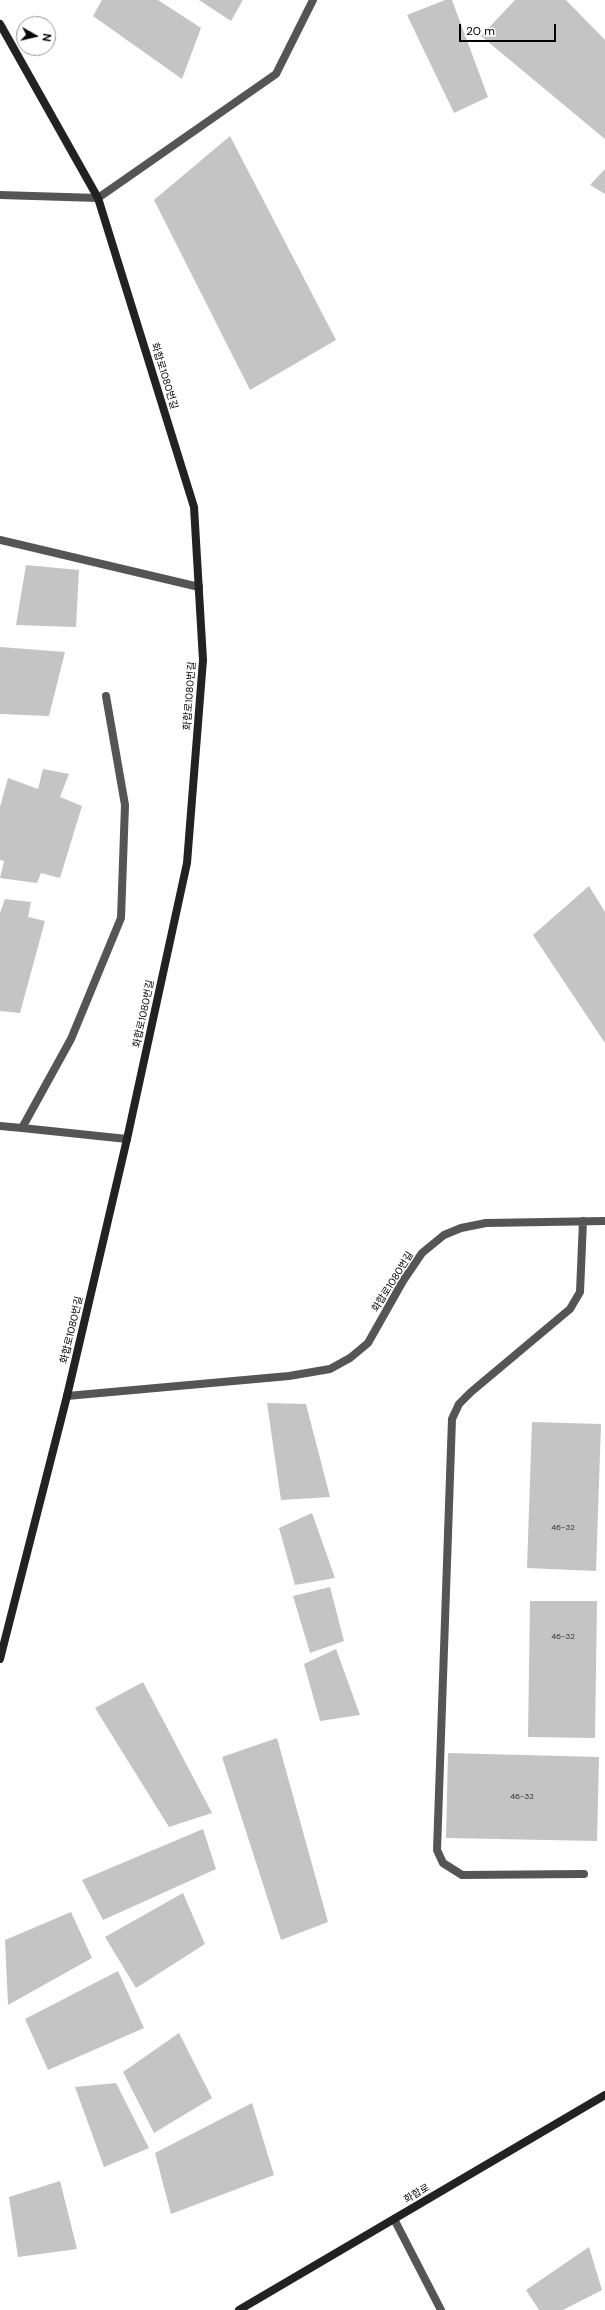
<!DOCTYPE html>
<meta charset="utf-8">
<style>
body{margin:0}
#map{position:relative;width:605px;height:2310px;overflow:hidden;background:#fff;font-family:"DM Sans",sans-serif}
canvas{display:block}
.north{position:absolute;left:16px;top:16px;width:40px;height:40px;box-sizing:border-box;background:#fff;border:1px solid #999;border-radius:50%;rotate:98deg;font-size:11px;font-weight:700;line-height:16px;text-align:center;color:#000}
.north::after{content:'';display:block;margin:auto;width:14px;height:18px;background:#000;clip-path:polygon(50% 0,100% 100%,50% 72%,0 100%)}
.scale{position:absolute;left:459px;top:24px;width:97px;height:18px;box-sizing:border-box;border:2px solid #000;border-top:0;padding-left:5px;font-size:12px;line-height:14px;white-space:nowrap;color:#000;-webkit-text-stroke:3px #fff;paint-order:stroke}
</style>
<div id="map">
<canvas width="605" height="2310"></canvas>
<div class="north">N</div>
<div class="scale">20 m</div>
</div>
<script>
const ctx = document.querySelector('canvas').getContext('2d');
ctx.lineJoin = 'round';
function fillPath(path, color) { ctx.fillStyle = color; ctx.fill(path, 'evenodd'); }
const toPath = rows => new Path2D(rows.map(r => 'M' + r).join(''));
function stroke(path, color, width, dash) { ctx.strokeStyle = color; ctx.lineWidth = width; ctx.lineCap = dash ? 'butt' : 'round'; ctx.setLineDash(dash || []); ctx.stroke(path); }
function label(font, color, halo, rows, align = 'center') {
  ctx.font = font + ' "DM Sans","Noto Sans KR",sans-serif'; ctx.lineWidth = 3; ctx.setLineDash([]); ctx.textBaseline = 'middle'; ctx.strokeStyle = halo; ctx.fillStyle = color; for (const [text, x, y, turn = 0] of rows) {
    ctx.save(); ctx.translate(x, y); ctx.rotate((+turn || 0) * Math.PI / 180); ctx.textAlign = isNaN(turn) ? turn : align; if (halo) ctx.strokeText(text, 0, 0); ctx.fillText(text, 0, 0); ctx.restore();
  }
}
fillPath(toPath([
 [102,0,158,0,201,28,182,79,93,16],
 [199,0,243,0,231,21],
 [445,0,452,0,488,97,454,113,407,15],
 [515,0,566,0,605,40,605,139,481,36],
 [230,136,336,340,250,390,154,200],
 [605,169,605,194,590,185],
 [26,565,79,570,76,627,16,625],
 [0,647,65,652,49,716,0,714],
 [43,769,69,774,60,797,82,806,60,878,41,873,37,883,0,878,4,861,0,860,0,807,8,778,38,789],
 [589,886,605,912,605,1043,533,935],
 [5,899,31,902,28,917,45,921,20,1013,0,1011,0,913],
 [267,1403,306,1404,330,1497,281,1500],
 [532,1422,601,1424,596,1571,527,1568],
 [312,1513,335,1578,295,1585,279,1528],
 [330,1587,344,1641,310,1653,293,1596],
 [530,1601,597,1601,595,1738,528,1737],
 [336,1649,360,1715,320,1721,304,1664],
 [143,1682,212,1813,169,1827,95,1708],
 [277,1738,328,1922,281,1940,222,1757],
 [448,1753,599,1757,597,1841,446,1838],
 [203,1829,216,1869,103,1920,82,1880],
 [183,1893,205,1944,136,1988,105,1937],
 [71,1912,92,1958,8,2005,5,1940],
 [118,1971,144,2028,48,2070,25,2019],
 [179,2033,212,2098,154,2133,123,2072],
 [116,2083,149,2148,104,2167,75,2087],
 [252,2103,274,2175,171,2214,155,2153],
 [60,2181,77,2249,18,2257,9,2197],
 [589,2247,602,2290,563,2310,539,2310,526,2290]
]), '#c4c4c4');
stroke(toPath([
 [0,195,98,198,276,74,313,0],
 [0,540,199,587],
 [106,696,125,805,121,918,71,1039,22,1128,127,1139],
 [0,1126,22,1128],
 [583,1221,580,1292,570,1309,471,1392,459,1404,452,1419,437,1850,443,1863,462,1875,584,1874],
 [67,1396,289,1376,330,1369,350,1358,368,1343,403,1281,422,1253,444,1235,461,1228,486,1223,605,1221],
 [394,2219,441,2310]
]), '#555', 8);
stroke(toPath([
 [0,24,98,198,194,507,203,660,187,863,127,1139,67,1396,0,1659],
 [239,2310,605,2095]
]), '#222', 8);
label('8px', '#313131', null, [
 ["46-32",563,1528],
 ["46-32",563,1637],
 ["46-32",522,1797]
]);
label('10px', '#000', '#fff', [
 ["화합로1080번길",164,376,73],
 ["화합로1080번길",190,696,-86],
 ["화합로1080번길",144,1014,-78],
 ["화합로1080번길",393,1282,-58],
 ["화합로1080번길",72,1330,-77],
 ["화합로",417,2194,-30]
]);
</script>
